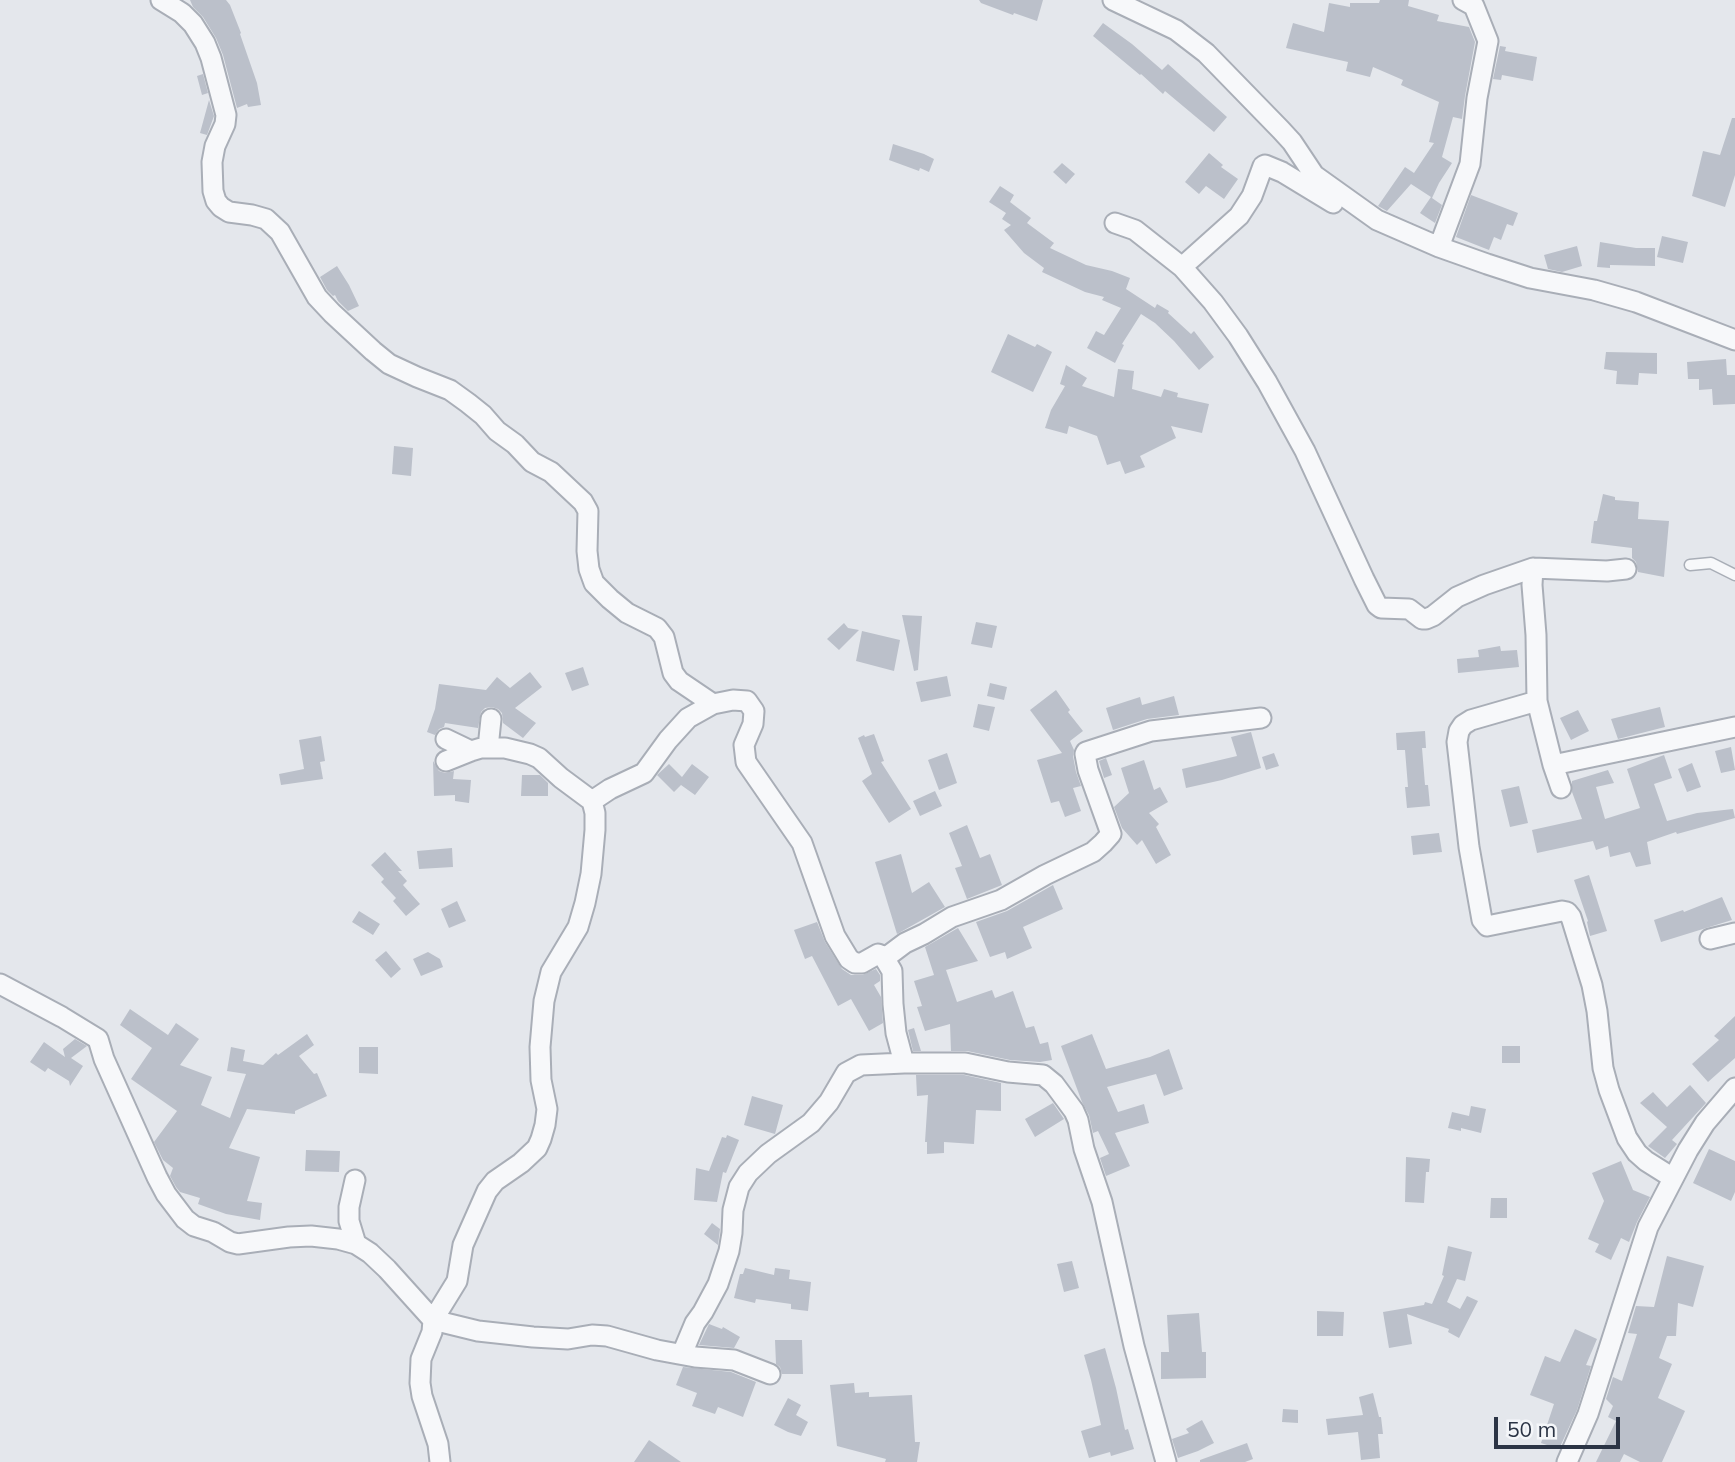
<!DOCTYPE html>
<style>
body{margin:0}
#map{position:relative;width:1735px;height:1462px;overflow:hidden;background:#e4e7ec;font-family:Mulish,sans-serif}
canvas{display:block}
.scale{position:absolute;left:1494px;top:1417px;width:126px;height:32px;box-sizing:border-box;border:4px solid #2b3445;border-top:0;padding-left:9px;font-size:21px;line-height:24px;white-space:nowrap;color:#2b3445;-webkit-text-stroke:5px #f4f6f9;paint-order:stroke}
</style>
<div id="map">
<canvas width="1735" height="1462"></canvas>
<div class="scale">50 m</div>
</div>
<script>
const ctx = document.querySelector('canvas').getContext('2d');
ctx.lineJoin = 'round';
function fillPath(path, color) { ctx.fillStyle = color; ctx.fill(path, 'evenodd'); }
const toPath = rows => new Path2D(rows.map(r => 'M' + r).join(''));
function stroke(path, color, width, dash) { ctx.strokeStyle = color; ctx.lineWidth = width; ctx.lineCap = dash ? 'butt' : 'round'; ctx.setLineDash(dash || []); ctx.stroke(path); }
fillPath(toPath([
 [190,0,226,0,230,5,241,33,240,34,257,83,261,105,248,107,247,104,237,108,223,55,216,38,203,17,193,7],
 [979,0,1043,0,1037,21,1014,13,1013,15,981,3],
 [1380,0,1409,0,1408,6,1439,15,1437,21,1469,27,1475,42,1465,96,1462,119,1453,117,1442,157,1452,163,1439,183,1432,198,1442,205,1435,223,1420,213,1431,197,1411,184,1387,211,1378,206,1405,167,1414,173,1434,143,1429,142,1439,102,1401,85,1403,80,1373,67,1370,77,1346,71,1348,62,1286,48,1293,23,1324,32,1329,3,1350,7,1350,3,1379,3],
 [1103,23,1132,44,1162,70,1168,64,1227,117,1214,132,1165,91,1163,94,1141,74,1140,75,1093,36],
 [1500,46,1506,47,1505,51,1537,57,1533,81,1502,75,1501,80,1493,79],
 [203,74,208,93,202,95,197,76],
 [209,100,214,116,207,135,200,133],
 [1732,118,1735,118,1735,175,1725,207,1692,196,1703,151,1720,155],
 [893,144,924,154,934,159,929,172,920,168,919,171,889,160],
 [1209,153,1223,165,1221,167,1238,179,1224,199,1206,186,1199,194,1185,182],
 [1062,163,1075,174,1066,184,1053,172],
 [1000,186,1014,195,1010,202,1031,218,1027,223,1054,243,1050,248,1086,265,1112,271,1130,278,1126,289,1155,308,1157,304,1169,311,1168,313,1191,334,1194,331,1214,357,1199,370,1174,341,1155,323,1141,314,1122,344,1124,345,1115,363,1087,348,1096,331,1104,335,1121,308,1102,300,1104,297,1085,292,1042,272,1044,268,1024,253,1004,230,1011,225,1002,219,1006,213,989,202],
 [1471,195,1518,213,1513,226,1507,224,1501,240,1494,237,1489,250,1456,237],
 [1662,236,1688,242,1683,263,1657,257],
 [1600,242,1636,248,1655,248,1655,266,1610,265,1610,268,1597,267],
 [1577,246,1582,266,1562,272,1548,269,1544,255],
 [337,266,349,285,359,306,348,311,338,301,335,295,333,296,327,290,320,277],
 [1008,334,1035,347,1037,344,1052,352,1033,392,991,372],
 [1606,352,1657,353,1657,374,1639,373,1638,385,1616,384,1617,371,1604,369],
 [1726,359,1727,375,1735,375,1735,404,1713,405,1712,389,1699,390,1699,379,1688,379,1687,362],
 [1066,365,1087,378,1082,386,1114,397,1118,369,1134,371,1132,389,1161,397,1164,389,1178,393,1177,397,1209,404,1202,433,1171,426,1176,438,1140,456,1145,467,1125,474,1120,461,1107,465,1097,436,1069,426,1067,434,1045,428,1051,410,1065,386,1060,384],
 [394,446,413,448,411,476,392,474],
 [1603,494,1615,497,1615,500,1639,502,1638,519,1669,521,1664,577,1638,572,1636,562,1632,558,1632,548,1591,543,1594,521,1597,521],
 [902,615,922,616,918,670,914,671],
 [976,622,997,626,992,648,971,644],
 [844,623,848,628,859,630,839,650,827,639],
 [862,631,900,640,894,671,856,661],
 [1500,646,1501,651,1517,650,1519,667,1458,673,1457,659,1479,657,1478,650],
 [583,667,589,685,572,691,565,673],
 [530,672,542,687,515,708,536,723,523,738,503,723,502,713,498,709,492,707,485,708,481,712,478,728,445,723,444,727,439,729,435,735,427,732,435,709,439,684,486,690,497,677,510,688],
 [947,676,951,696,921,702,916,682],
 [990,683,1007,687,1004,700,987,696],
 [1056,690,1070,710,1068,712,1083,731,1070,741,1074,750,1073,756,1076,772,1081,786,1073,788,1081,811,1065,817,1059,801,1051,803,1037,760,1062,753,1030,710],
 [1174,696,1179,715,1147,719,1113,730,1106,708,1140,697,1142,705],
 [978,704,995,707,989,731,973,727],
 [1660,707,1665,727,1618,739,1611,719],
 [1578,710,1589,731,1571,740,1560,718],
 [1425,731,1426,748,1422,748,1425,785,1428,785,1430,806,1407,808,1405,787,1408,787,1405,750,1397,750,1396,733],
 [1251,732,1261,768,1222,780,1186,788,1182,769,1237,756,1231,737],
 [874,734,884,761,881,762,911,809,889,823,862,781,872,774,858,738,864,735,865,737],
 [321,736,325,761,320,762,323,779,281,785,279,774,304,769,299,740],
 [1731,747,1735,770,1721,773,1715,751],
 [947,753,957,783,939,790,928,760],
 [1274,753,1279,766,1266,770,1262,757],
 [1664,755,1672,778,1654,784,1667,821,1697,813,1733,809,1735,818,1677,834,1676,832,1647,842,1651,864,1636,867,1630,852,1610,857,1608,846,1596,850,1593,841,1537,853,1532,830,1582,819,1572,792,1572,781,1608,770,1614,783,1596,787,1605,819,1640,808,1627,769],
 [1106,758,1112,775,1104,778,1099,761],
 [1144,760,1154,790,1160,787,1168,802,1149,813,1159,824,1156,827,1171,855,1156,864,1142,840,1137,845,1122,828,1114,807,1129,793,1121,768],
 [433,761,439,771,445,773,454,771,453,779,471,780,469,803,455,801,455,795,434,796],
 [1692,763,1701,787,1687,792,1678,769],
 [669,764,682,777,692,764,709,777,695,795,681,785,674,792,657,775],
 [522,775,540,775,548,783,548,796,521,796],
 [1519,786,1528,823,1510,827,1501,790],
 [935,791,942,806,920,816,913,801],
 [967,825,980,858,990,854,1002,885,967,899,955,868,962,866,949,833],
 [1439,833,1442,852,1413,855,1411,836],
 [452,848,453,867,419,869,417,851],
 [385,852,402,871,398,871,407,881,403,885,420,904,406,916,393,901,396,898,381,882,384,879,371,865],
 [901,854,912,893,929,882,945,907,897,934,875,862],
 [1589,875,1607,931,1590,936,1587,922,1588,921,1574,880],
 [1053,885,1063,909,1023,927,1032,948,1007,959,1005,952,990,957,976,922,1007,911],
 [1722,897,1732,920,1661,942,1654,920,1683,910,1684,912],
 [457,901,466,921,449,928,441,909],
 [359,911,380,924,373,935,352,922],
 [817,922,825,942,842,969,851,975,862,975,876,969,880,975,880,981,874,985,881,997,883,1023,869,1031,851,999,838,1006,812,956,805,959,794,930],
 [958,928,978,961,946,970,957,1002,992,990,995,998,1013,991,1026,1028,1034,1026,1040,1044,1048,1042,1052,1060,1040,1062,1010,1060,967,1051,951,1051,950,1024,925,1031,917,1007,922,1006,914,981,934,975,925,947],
 [386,951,401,969,391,978,375,960],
 [428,952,440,959,443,967,421,976,413,959],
 [130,1009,168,1035,176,1023,199,1039,180,1065,212,1077,201,1105,230,1118,246,1074,227,1071,231,1047,245,1050,243,1061,263,1065,276,1053,278,1055,307,1034,314,1045,299,1056,314,1074,317,1073,327,1096,295,1111,295,1114,247,1109,229,1148,260,1157,247,1201,262,1203,260,1220,226,1214,198,1204,200,1198,180,1192,176,1187,170,1176,173,1168,163,1160,154,1142,177,1111,131,1079,152,1048,120,1025],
 [1735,1016,1735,1058,1708,1082,1692,1064,1719,1040,1714,1036],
 [914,1028,921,1051,913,1051,908,1030],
 [1092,1034,1106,1069,1150,1057,1169,1049,1183,1089,1164,1096,1156,1074,1107,1087,1118,1112,1144,1104,1149,1123,1115,1133,1130,1166,1106,1176,1100,1158,1109,1154,1098,1131,1093,1133,1089,1115,1082,1102,1061,1046],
 [75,1039,87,1046,71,1058,83,1066,70,1086,69,1081,48,1068,45,1072,30,1062,44,1042,65,1057,63,1049],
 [1502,1046,1520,1046,1520,1063,1502,1063],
 [359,1047,378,1047,378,1074,359,1073],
 [916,1075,964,1075,1001,1083,1001,1111,976,1110,974,1144,944,1142,944,1153,927,1154,927,1142,925,1142,928,1095,917,1096],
 [1690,1085,1706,1103,1672,1140,1677,1144,1665,1158,1648,1146,1667,1127,1640,1103,1653,1092,1667,1107],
 [752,1096,783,1105,775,1134,744,1125],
 [1053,1103,1064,1119,1035,1137,1025,1119],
 [1471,1106,1486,1109,1481,1133,1461,1128,1461,1131,1448,1128,1452,1112,1469,1116],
 [727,1135,739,1140,726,1173,723,1172,717,1202,694,1200,696,1168,709,1171,722,1137,726,1138],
 [1709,1149,1735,1161,1735,1192,1731,1201,1693,1183],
 [306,1150,340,1151,339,1172,305,1171],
 [1406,1157,1430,1159,1429,1172,1426,1172,1424,1203,1405,1202],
 [1621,1161,1633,1190,1650,1197,1637,1222,1629,1242,1621,1238,1611,1260,1595,1252,1599,1244,1588,1239,1604,1201,1592,1173],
 [1491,1198,1507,1198,1507,1218,1490,1218],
 [712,1223,720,1229,718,1245,704,1234],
 [1448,1246,1472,1252,1465,1281,1457,1279,1447,1302,1460,1309,1467,1296,1478,1301,1459,1338,1448,1332,1449,1329,1407,1314,1412,1344,1389,1348,1383,1312,1424,1305,1425,1302,1432,1304,1444,1276,1442,1275],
 [1667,1256,1704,1266,1693,1307,1678,1303,1676,1336,1667,1336,1659,1358,1672,1364,1658,1398,1685,1411,1662,1462,1640,1462,1624,1454,1620,1462,1596,1462,1616,1421,1608,1417,1613,1406,1606,1399,1613,1377,1622,1381,1637,1334,1628,1333,1636,1306,1654,1307],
 [1072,1261,1079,1288,1064,1292,1057,1264],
 [745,1268,774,1275,775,1268,790,1270,789,1279,811,1282,808,1311,791,1309,791,1304,756,1299,755,1303,734,1298,740,1274,743,1274],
 [1317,1311,1344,1312,1343,1336,1317,1336],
 [1199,1313,1202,1352,1206,1352,1206,1378,1161,1379,1161,1352,1169,1352,1167,1315],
 [709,1324,722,1329,723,1327,740,1337,734,1348,699,1345],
 [1575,1329,1597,1339,1586,1365,1591,1366,1577,1410,1559,1449,1541,1443,1554,1404,1530,1395,1545,1356,1560,1362],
 [775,1340,802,1340,803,1374,782,1374,780,1367,776,1364],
 [1105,1348,1116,1388,1125,1430,1128,1429,1134,1449,1111,1456,1110,1452,1089,1458,1081,1431,1101,1425,1091,1380,1084,1355],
 [683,1367,731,1372,756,1382,743,1417,718,1407,715,1414,692,1406,697,1393,676,1385],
 [854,1383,855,1393,869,1392,869,1397,912,1395,915,1442,920,1442,917,1462,885,1462,886,1459,837,1446,830,1385],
 [1373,1393,1379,1417,1381,1417,1383,1434,1378,1434,1380,1458,1361,1460,1358,1432,1328,1435,1326,1419,1363,1415,1359,1397],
 [788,1398,801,1405,796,1415,808,1422,801,1436,788,1432,774,1425],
 [1283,1409,1298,1410,1298,1423,1282,1422],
 [1202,1420,1214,1443,1198,1451,1178,1458,1172,1439,1189,1433,1186,1429],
 [649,1440,681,1462,634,1462],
 [1247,1443,1253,1459,1245,1462,1200,1462,1200,1460]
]), '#bbc0ca');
const lane = toPath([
 [1690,565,1711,563,1735,575]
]);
const street = toPath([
 [161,0,182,13,193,24,205,43,211,58,226,115,225,124,215,146,212,162,213,191,216,201,221,207,229,212,252,215,266,219,280,232,317,297,332,313,373,351,389,364,417,377,450,390,468,403,483,415,497,431,515,444,532,462,551,472,583,502,588,511,587,551,589,569,594,583,610,599,627,613,657,628,664,637,673,673,679,681,713,704],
 [1113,0,1176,30,1206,53,1281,130,1292,142,1314,175,1377,220,1439,247,1487,264,1530,278,1594,290,1636,302,1735,340],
 [1115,223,1135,230,1182,267,1213,302,1238,336,1267,382,1305,451,1364,579,1377,605,1381,608,1409,609,1422,619,1426,619,1433,616,1457,597,1484,585,1533,568,1607,571,1626,569],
 [1439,247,1470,164,1477,98,1488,41,1474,6,1463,0],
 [1182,267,1239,216,1252,196,1263,166,1265,165,1282,172,1333,203],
 [1533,568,1532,585,1536,635,1537,701,1553,765,1735,727],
 [1537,701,1471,720,1463,725,1459,731,1457,742,1469,847,1482,920,1487,926,1562,911,1567,912,1571,917,1592,985,1597,1011,1603,1068,1609,1090,1627,1138,1637,1153,1646,1161,1673,1178],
 [446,739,471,751],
 [488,748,491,719],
 [446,761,471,751,481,748,505,748,530,754,539,758,561,778,592,801],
 [1553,765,1561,788],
 [1710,939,1735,933],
 [883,956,889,955,905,943,924,934,952,917,1001,900,1045,875,1093,852,1103,843,1111,834,1088,770,1085,754,1086,752,1151,731,1261,718],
 [0,984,62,1017,98,1039,104,1059,157,1177,166,1194,185,1219,194,1226,213,1232,230,1242,238,1244,289,1237,311,1236,338,1239,356,1244],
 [355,1180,349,1207,349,1221,356,1244,370,1253,387,1269,433,1320,432,1332,421,1359,420,1383,422,1396,438,1444,440,1462],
 [682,1354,695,1323,703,1312,718,1284,729,1251,732,1233,733,1210,739,1187,748,1173,768,1154,811,1123,829,1102,846,1073,861,1065,904,1063],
 [770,1374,734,1360,695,1357,657,1350,607,1336,592,1335,568,1339,533,1337,478,1331,433,1320,457,1281,463,1245,487,1191,495,1181,521,1163,537,1148,541,1139,545,1125,547,1109,541,1080,540,1047,544,1001,551,972,578,927,585,903,591,874,595,830,595,813,592,801,610,789,644,773,668,740,688,718,713,704,733,700,747,701,754,711,753,724,744,745,746,762,802,843,835,936,849,959,855,963,862,963,878,954,883,956,892,971,893,1004,896,1033,904,1063,965,1063,1008,1072,1043,1075,1054,1084,1074,1111,1078,1120,1084,1149,1102,1202,1134,1346,1166,1462],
 [1567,1462,1588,1414,1648,1227,1688,1150,1705,1123,1735,1088]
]);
stroke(lane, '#a9aeb7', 13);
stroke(street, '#a9aeb7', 23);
stroke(lane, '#f7f8fa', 10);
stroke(street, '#f7f8fa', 19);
</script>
